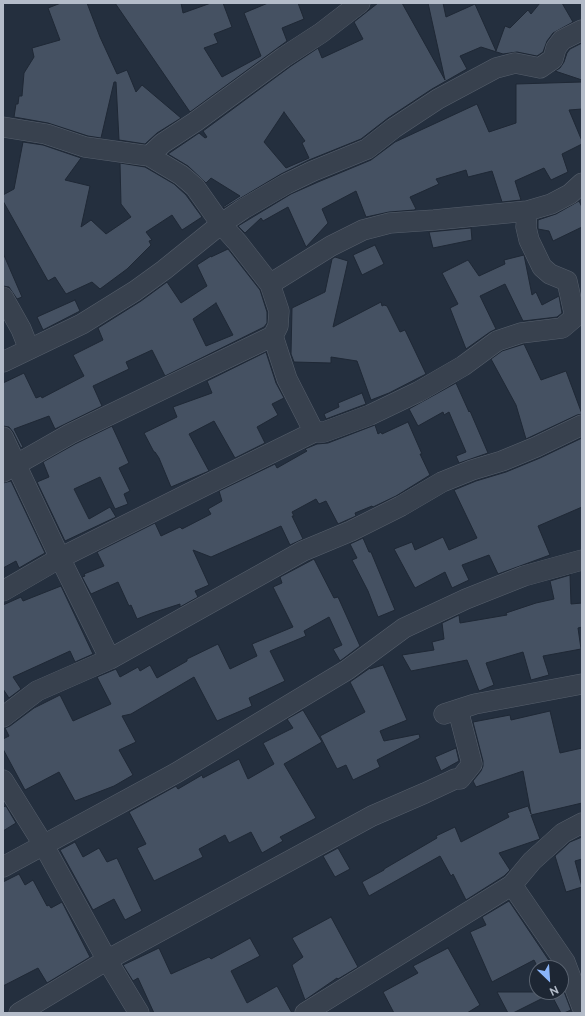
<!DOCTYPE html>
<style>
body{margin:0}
#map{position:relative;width:585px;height:1016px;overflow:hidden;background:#242f3e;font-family:Raleway,sans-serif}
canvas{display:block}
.frame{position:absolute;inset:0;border:4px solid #b4bcc9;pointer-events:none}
.north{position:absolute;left:529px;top:960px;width:40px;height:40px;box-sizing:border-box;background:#1d2633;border:1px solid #59626f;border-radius:50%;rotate:155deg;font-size:11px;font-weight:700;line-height:16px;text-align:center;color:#b4bcc9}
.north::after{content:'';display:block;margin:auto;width:14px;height:18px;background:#8ab4f8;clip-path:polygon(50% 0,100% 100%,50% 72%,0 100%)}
</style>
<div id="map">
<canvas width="585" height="1016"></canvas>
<div class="frame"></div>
<div class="north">N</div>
</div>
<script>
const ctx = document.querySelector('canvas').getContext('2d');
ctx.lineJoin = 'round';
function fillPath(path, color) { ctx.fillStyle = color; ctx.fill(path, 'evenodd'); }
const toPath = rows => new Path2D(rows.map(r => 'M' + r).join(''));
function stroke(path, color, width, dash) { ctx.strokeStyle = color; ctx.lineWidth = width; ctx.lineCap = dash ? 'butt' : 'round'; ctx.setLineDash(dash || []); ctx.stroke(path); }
const building = toPath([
 [61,3,87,3,100,37,117,74,127,70,136,92,142,85,181,118,157,133,145,144,119,140,116,82,114,82,101,138,88,136,48,123,14,117,16,104,18,104,19,96,22,96,24,73,34,57,32,48,60,40,48,8,61,3],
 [115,3,181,3,183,13,211,3,223,3,232,27,214,34,218,43,204,48,222,77,261,56,244,13,268,3,298,3,304,19,282,28,287,41,190,112,115,3],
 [378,3,402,3,445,80,428,3,443,3,446,17,475,4,496,51,505,26,510,28,528,10,531,14,540,3,562,3,573,22,553,33,547,41,543,52,537,56,517,52,503,54,481,47,460,56,467,69,432,89,388,118,361,139,309,160,281,174,224,208,223,207,240,196,211,178,206,183,188,166,168,154,199,133,205,138,207,137,203,131,291,66,318,48,322,58,363,39,354,22,378,3],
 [284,112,305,141,302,143,309,158,286,168,264,142,284,112],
 [582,43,582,80,555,71,560,68,564,62,567,53,570,49,582,43],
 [582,82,582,109,569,110,582,141,582,144,562,154,568,172,551,180,544,168,515,181,521,200,502,202,492,171,468,177,466,170,436,179,439,184,410,197,416,209,414,210,389,212,366,217,356,191,322,209,328,223,306,247,288,207,263,221,261,218,245,233,238,226,291,194,318,182,371,160,395,142,477,104,489,132,516,123,516,84,582,82],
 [23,142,43,145,81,158,65,180,90,186,81,227,91,220,106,234,131,217,121,204,120,163,145,167,174,184,186,195,202,217,182,230,172,215,146,232,152,240,149,241,151,245,127,269,100,289,92,282,66,294,55,277,48,281,3,201,3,195,14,189,23,142],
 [579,201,582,207,582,227,553,241,549,231,538,229,538,220,556,214,579,201],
 [471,228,472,240,433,248,429,232,471,228],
 [375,245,384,264,362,275,353,255,375,245],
 [228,249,260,290,267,312,267,323,264,327,165,376,152,350,126,362,129,369,93,386,102,406,55,429,49,416,14,429,23,447,21,448,13,432,9,427,3,426,3,383,24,373,36,398,41,396,42,398,84,376,73,355,103,340,98,328,141,301,167,282,181,303,207,286,197,265,211,256,211,257,228,249],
 [216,303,233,335,206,346,193,319,216,303],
 [3,253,22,297,17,299,9,287,3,286,3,253],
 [524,255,532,295,536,292,542,305,559,296,562,313,557,317,523,321,505,284,480,296,496,329,490,332,466,349,450,308,458,304,442,273,468,260,479,276,505,264,504,260,524,255],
 [335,257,348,261,333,327,381,302,382,306,384,305,387,306,400,332,405,330,426,374,389,393,371,400,357,361,331,357,331,363,294,362,291,354,292,308,325,292,332,259,335,257],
 [75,300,80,311,43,330,37,317,75,300],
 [524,344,541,380,566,371,582,414,577,415,526,439,516,405,491,359,502,351,524,344],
 [266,352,276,383,284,398,272,404,278,415,257,427,265,443,235,458,214,421,189,434,209,471,171,487,159,458,155,452,154,452,144,433,177,417,173,407,212,393,207,381,266,352],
 [456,383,469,412,470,411,488,453,459,463,456,456,466,452,449,412,444,415,443,412,418,426,409,409,456,383],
 [362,393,366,404,326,419,324,414,339,407,338,403,362,393],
 [408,422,422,454,420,454,430,475,396,496,373,507,372,506,355,513,356,516,338,524,326,501,319,504,316,499,292,512,294,516,292,516,303,539,290,545,281,526,211,557,193,550,209,585,195,591,198,597,180,607,180,604,152,613,137,619,131,605,129,606,118,582,91,594,82,577,85,576,84,574,104,566,97,552,155,523,161,536,180,527,182,529,211,514,208,509,222,501,219,491,275,464,277,468,307,451,305,449,317,444,328,443,375,425,378,434,381,432,382,434,408,422],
 [112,426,129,463,119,468,130,491,124,494,128,504,115,509,100,477,74,489,89,519,110,507,116,517,65,541,37,482,49,477,43,462,75,444,112,426],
 [582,438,582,507,538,526,550,555,498,574,489,555,462,565,469,580,452,588,445,572,415,588,394,549,412,542,415,550,443,537,449,550,477,538,454,490,476,481,506,472,540,458,582,438],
 [11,481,45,553,19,568,16,561,3,568,3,483,11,481],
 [363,538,369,552,371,552,395,610,378,617,368,591,352,560,357,558,350,544,363,538],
 [314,559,334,598,338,597,360,646,340,661,333,649,342,645,329,617,304,631,306,636,270,651,285,681,249,698,252,706,217,721,194,677,131,714,122,716,136,742,119,750,133,775,114,786,75,801,59,772,25,790,3,749,3,739,9,736,5,728,10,726,34,708,60,695,73,721,111,704,97,677,116,669,120,677,138,667,140,671,150,665,157,678,187,661,187,659,218,644,230,669,257,656,252,644,293,627,273,587,282,583,280,577,314,559],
 [570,575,571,604,582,603,582,627,578,628,581,649,543,656,549,675,531,680,523,652,486,663,494,685,479,691,467,660,411,671,402,655,434,650,432,642,444,639,442,623,459,615,460,623,507,615,506,613,536,603,554,599,550,581,570,575],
 [61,586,93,654,75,662,70,651,13,677,21,689,9,698,3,689,3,605,21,597,23,601,61,586],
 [383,665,407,720,380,731,384,741,419,734,420,738,377,760,380,767,353,780,346,765,337,769,320,736,365,712,350,682,370,668,370,669,383,665],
 [303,710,322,742,284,764,316,818,280,837,283,841,262,853,251,832,229,843,225,835,199,849,203,857,154,881,137,848,146,844,129,812,176,786,178,789,202,775,203,778,239,759,248,779,274,764,263,743,293,728,287,719,303,710],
 [550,711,560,753,582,748,582,803,531,815,540,839,499,853,510,870,504,876,466,900,453,874,451,876,440,856,369,896,362,882,384,870,384,869,437,838,436,836,455,827,461,842,509,817,507,813,528,806,531,814,523,771,476,787,473,781,481,771,483,766,483,761,473,722,510,715,511,720,550,711],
 [456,748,459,761,441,771,435,757,456,748],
 [6,806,16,823,3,831,3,807,6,806],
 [582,837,582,859,575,861,582,887,566,892,555,856,570,842,582,837],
 [75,842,83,857,99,848,107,862,117,858,142,911,125,920,114,899,93,910,60,850,75,842],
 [338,848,350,869,335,877,323,856,338,848],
 [19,874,25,885,33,880,47,906,49,905,51,908,62,902,90,957,47,983,38,968,3,986,3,882,19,874],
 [509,901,554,968,538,968,534,960,492,982,470,932,486,925,482,917,509,901],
 [331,917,358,967,338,979,337,978,305,1000,292,965,303,957,292,938,331,917],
 [250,938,260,956,231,971,247,1003,277,986,292,1013,154,1013,138,978,133,981,123,965,159,948,171,974,209,957,211,959,250,938],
 [448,948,480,1005,467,1013,394,1013,383,992,418,973,413,966,448,948],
 [561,984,571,1010,564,1013,561,1013,551,994,513,1013,508,1013,497,992,561,992,561,984]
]);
fillPath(building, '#455162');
stroke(building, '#1f2835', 1);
const minor = toPath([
 [3,127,46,134,85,147,149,156,181,175,195,187,221,224,238,243,270,284,279,311,278,326,273,336,287,379,314,432],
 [149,156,163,143,195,122,284,57,321,33,360,3],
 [270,284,331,246,363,230,390,223,434,220,527,211,551,204,570,194,582,183],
 [3,297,21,329,29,349],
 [3,362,82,324,135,291,164,270,221,224,243,209,286,184,313,171,367,149,394,128,438,99,496,68,515,63,540,68,553,59,556,48,562,40,582,30],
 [3,437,60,558,110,659],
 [3,472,70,434,273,336],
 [3,591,60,558,208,484,314,432,324,432,370,415,418,392,463,366,497,341,521,333,562,328,575,317,567,281,550,274,542,267,529,240,526,227,527,211],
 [444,714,475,704,582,684],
 [3,717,37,691,110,659,303,551,351,531,401,506,442,482,472,470,502,461,536,447,582,425],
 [3,780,43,844,107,960,139,1013],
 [3,867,176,773,347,670,404,628,466,599,524,576,582,560],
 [512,885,565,962,582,1007],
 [19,1013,107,960,372,816,425,793,455,779,460,779,472,764,458,710],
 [305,1013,512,885,532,861,563,833,582,823]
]);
stroke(minor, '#565f6c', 21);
stroke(minor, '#38414e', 20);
</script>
